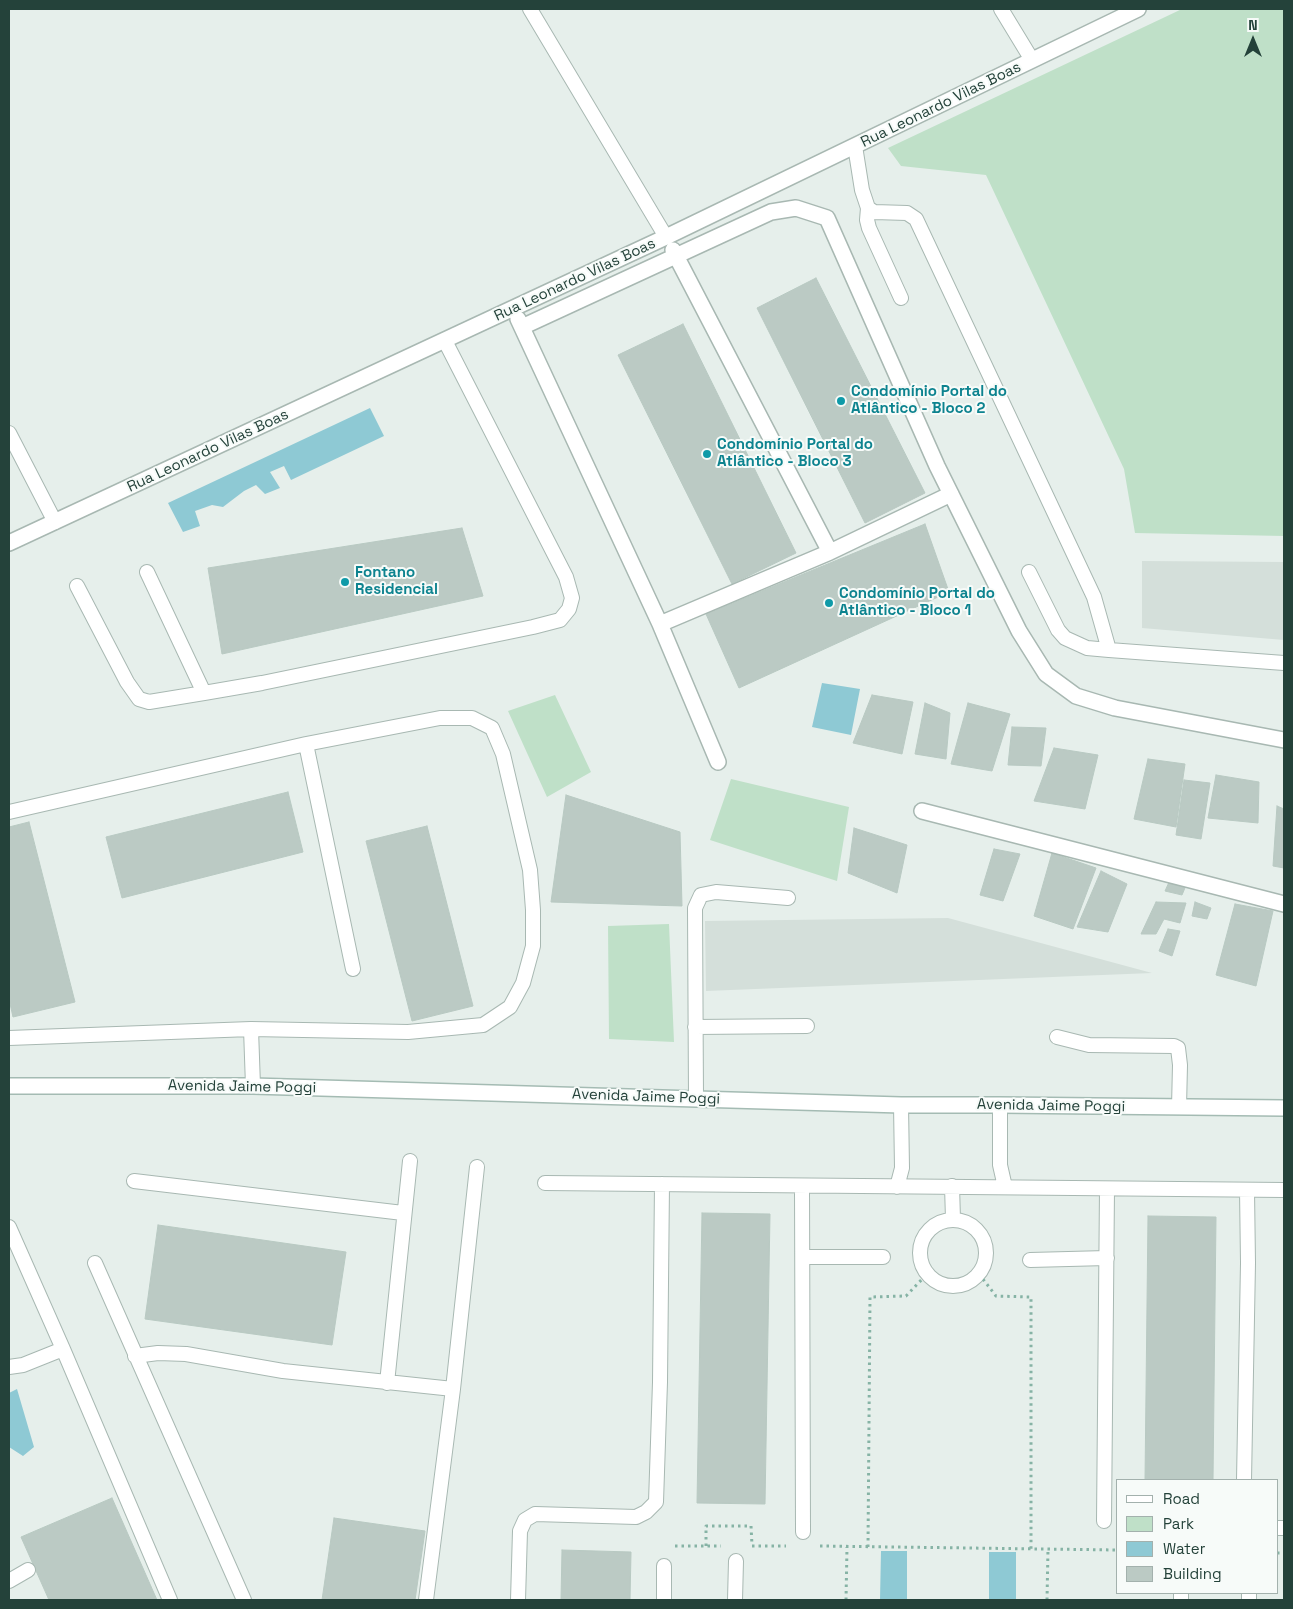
<!DOCTYPE html>
<meta charset="utf-8">
<style>
body{margin:0}
#map{position:relative;width:1293px;height:1609px;overflow:hidden;background:#e6efeb;font-family:"Space Grotesk",sans-serif}
canvas{display:block}
.frame{position:absolute;inset:0;border:10px solid #24423a;pointer-events:none}
.legend{position:absolute;left:1116px;top:1479px;width:162px;height:115px;box-sizing:border-box;background:#f7fbf9;border:1px solid #a3b1ad;margin:0;padding:6px 9px;list-style:none;font-size:15px;color:#24423a}
.legend li{display:flex;align-items:center;gap:10px;height:25px}
.legend b{width:25px;border:1px solid #a3b1ad}
.north{position:absolute;left:1228px;top:15px;width:50px;height:50px;-webkit-text-stroke:4px #f7fbf9;paint-order:stroke;rotate:0deg;font-size:14px;font-weight:700;line-height:20px;text-align:center;color:#24423a}
.north::after{content:'';display:block;margin:auto;width:18px;height:22px;background:#24423a;clip-path:polygon(50% 0,100% 100%,50% 72%,0 100%)}
</style>
<div id="map">
<canvas width="1293" height="1609"></canvas>
<div class="frame"></div>
<ul class="legend">
<li><b style="height:6px;background:#fff"></b>Road</li>
<li><b style="height:14px;background:#bfe0c8"></b>Park</li>
<li><b style="height:14px;background:#8ec9d4"></b>Water</li>
<li><b style="height:14px;background:#bbcac4"></b>Building</li>
</ul>
<div class="north">N</div>
</div>
<script>
const ctx = document.querySelector('canvas').getContext('2d');
ctx.lineJoin = 'round';
function fillPath(path, color) { ctx.fillStyle = color; ctx.fill(path, 'evenodd'); }
const toPath = rows => new Path2D(rows.map(r => 'M' + r).join(''));
function stroke(path, color, width, dash) { ctx.strokeStyle = color; ctx.lineWidth = width; ctx.lineCap = dash ? 'butt' : 'round'; ctx.setLineDash(dash || []); ctx.stroke(path); }
function label(font, color, halo, rows, align = 'center') {
  ctx.font = font + ' "Space Grotesk",sans-serif'; ctx.lineWidth = 4; ctx.setLineDash([]); ctx.textBaseline = 'middle'; ctx.strokeStyle = halo; ctx.fillStyle = color; for (const [text, x, y, turn = 0] of rows) {
    ctx.save(); ctx.translate(x, y); ctx.rotate((+turn || 0) * Math.PI / 180); ctx.textAlign = isNaN(turn) ? turn : align; if (halo) ctx.strokeText(text, 0, 0); ctx.fillText(text, 0, 0); ctx.restore();
  }
}
fillPath(toPath([
 [1142,561,1284,562,1284,640,1142,628],
 [948,918,1152,973,706,991,705,921]
]), '#d4dfda');
fillPath(toPath([
 [1182,9,1284,9,1284,536,1135,533,1124,469,986,175,901,166,888,148],
 [555,695,591,772,547,797,508,711],
 [731,779,849,807,837,881,710,840],
 [669,924,674,1042,609,1039,608,926]
]), '#bfe0c8');
fillPath(toPath([
 [370,408,384,436,291,480,284,466,270,472,280,488,265,494,256,485,244,491,223,507,212,505,195,511,200,526,183,532,168,503],
 [822,683,860,689,851,735,812,727],
 [17,1389,34,1447,23,1456,9,1447,9,1393],
 [881,1551,907,1551,907,1600,880,1600],
 [989,1552,1016,1552,1016,1600,989,1600]
]), '#8ec9d4');
const building = toPath([
 [816,278,925,493,865,523,757,308,816,278],
 [683,324,796,553,732,584,618,355,683,324],
 [925,524,949,592,739,688,706,614,925,524],
 [462,528,483,596,222,654,208,568,462,528],
 [872,695,913,702,902,754,853,743,872,695],
 [925,703,950,713,946,759,915,754,925,703],
 [968,703,1010,714,992,771,951,764,968,703],
 [1012,727,1046,728,1041,766,1008,765,1012,727],
 [1054,748,1098,755,1085,809,1034,801,1054,748],
 [1148,759,1185,764,1176,827,1134,819,1148,759],
 [1216,775,1259,782,1258,823,1208,818,1216,775],
 [1184,780,1210,783,1201,839,1176,835,1184,780],
 [288,792,303,852,122,898,106,837,288,792],
 [566,795,680,832,682,906,551,902,566,795],
 [1277,806,1284,809,1284,868,1273,866,1277,806],
 [29,822,75,1002,13,1017,9,999,9,827,29,822],
 [427,826,473,1006,412,1021,366,841,427,826],
 [854,828,907,845,897,893,848,873,854,828],
 [994,849,1020,854,1003,901,980,895,994,849],
 [1052,853,1096,868,1073,929,1034,916,1052,853],
 [1101,871,1127,884,1108,932,1077,927,1101,871],
 [1170,880,1187,883,1182,895,1165,891,1170,880],
 [1156,902,1186,903,1180,923,1164,919,1156,934,1141,934,1156,902],
 [1195,902,1211,908,1207,919,1192,916,1195,902],
 [1235,904,1273,911,1256,986,1216,975,1235,904],
 [1168,929,1180,931,1172,956,1159,951,1168,929],
 [702,1213,770,1214,765,1504,697,1503,702,1213],
 [1148,1216,1216,1217,1213,1480,1145,1480,1148,1216],
 [158,1225,346,1252,332,1345,145,1319,158,1225],
 [112,1498,157,1600,49,1600,21,1537,112,1498],
 [334,1518,425,1531,415,1600,322,1600,334,1518],
 [562,1550,631,1552,630,1600,561,1600,562,1550]
]);
fillPath(building, '#bbcac4');
stroke(building, '#b8c9c2', 1);
const lane = toPath([
 [530,9,666,237],
 [1001,9,1032,60],
 [855,146,862,190,868,208,874,212,907,213,916,219,1094,597,1109,650,1284,663],
 [868,208,867,220,869,228,901,298],
 [9,433,55,522],
 [147,572,204,693,262,683,533,627,560,620,569,609,572,598,566,577,445,341],
 [1029,572,1058,630,1065,638,1087,648,1109,650],
 [77,586,127,682,139,699,149,702,204,693],
 [306,744,353,969],
 [9,812,306,744,440,718,472,718,492,728,503,754,530,870,533,910,533,946,523,983,510,1007,483,1025,408,1032,251,1029,9,1038],
 [695,1027,807,1026],
 [251,1029,253,1086],
 [1057,1037,1089,1045,1174,1046,1178,1048,1180,1065,1179,1107],
 [696,1098,695,908,701,895,716,892,788,898],
 [1000,1105,1000,1165,1005,1187],
 [134,1181,403,1213],
 [545,1183,1284,1190],
 [802,1186,803,1532],
 [952,1186,953,1219],
 [897,1187,902,1168,901,1105],
 '920 1253a33 33 0 1 1 66 0a33 33 0 1 1-66 0Z',
 [9,1227,63,1349,170,1600],
 [803,1257,883,1257],
 [1030,1260,1107,1258],
 [95,1263,244,1600],
 [135,1356,158,1353,186,1354,283,1371,453,1389,426,1600],
 [9,1367,23,1365,63,1349],
 [387,1383,410,1161],
 [453,1389,477,1167],
 [1244,1480,1248,1263,1247,1190],
 [1104,1521,1107,1189],
 [1277,1528,1284,1528],
 [9,1581,28,1570],
 [518,1600,520,1531,525,1520,535,1514,636,1517,646,1512,656,1502,660,1382,662,1184],
 [664,1600,664,1566],
 [735,1600,736,1561],
 [1181,1600,1181,1593],
 [1249,1600,1249,1593]
]);
const street = toPath([
 [673,250,830,552,951,494],
 [518,319,660,624,830,552],
 [522,327,771,212,796,208,827,218,937,466,1019,631,1046,674,1076,696,1115,708,1284,740],
 [9,543,666,237,1138,9],
 [660,624,718,762],
 [922,811,1284,904]
]);
const secondary = toPath([
 [9,1086,253,1086,901,1105,1000,1105,1284,1108]
]);
stroke(lane, '#a8b8b2', 16);
stroke(street, '#a8b8b2', 18);
stroke(secondary, '#a4bbb3', 18);
stroke(toPath([
 [979,1274,996,1296,1031,1297,1031,1549],
 [675,1546,721,1546],
 [706,1546,706,1526,751,1526,752,1545],
 [752,1546,786,1546],
 [820,1546,1117,1550],
 [868,1547,870,1297,906,1296,927,1274],
 [1277,1553,1284,1553],
 [846,1600,847,1547],
 [1047,1600,1048,1549]
]), '#86b3a5', 3, [2.5, 4]);
stroke(lane, '#fff', 14);
stroke(street, '#fff', 15);
stroke(secondary, '#fff', 15);
for (const [x, y, r, color] of [
 [841,401,5,"#0f9aa8"],
 [707,454,5,"#0f9aa8"],
 [345,582,5,"#0f9aa8"],
 [829,603,5,"#0f9aa8"]
]) { const dot = new Path2D(); dot.arc(x, y, r, 0, 2 * Math.PI); ctx.fillStyle = color; ctx.fill(dot); stroke(dot, '#f7fbf9', 2); }
label('15px', '#24423a', '#f7fbf9', [
 ["Rua Leonardo Vilas Boas",941,105,-26],
 ["Rua Leonardo Vilas Boas",575,280,-25],
 ["Rua Leonardo Vilas Boas",208,451,-25],
 ["Avenida Jaime Poggi",242,1087,1],
 ["Avenida Jaime Poggi",646,1097,2],
 ["Avenida Jaime Poggi",1051,1106,1]
]);
label('bold 15px', '#0d838f', '#f7fbf9', [
 ["Condomínio Portal do",851,392],
 ["Atlântico - Bloco 2",851,409],
 ["Condomínio Portal do",717,445],
 ["Atlântico - Bloco 3",717,462],
 ["Fontano",355,573],
 ["Residencial",355,590],
 ["Condomínio Portal do",839,594],
 ["Atlântico - Bloco 1",839,611]
], 'left');
</script>
